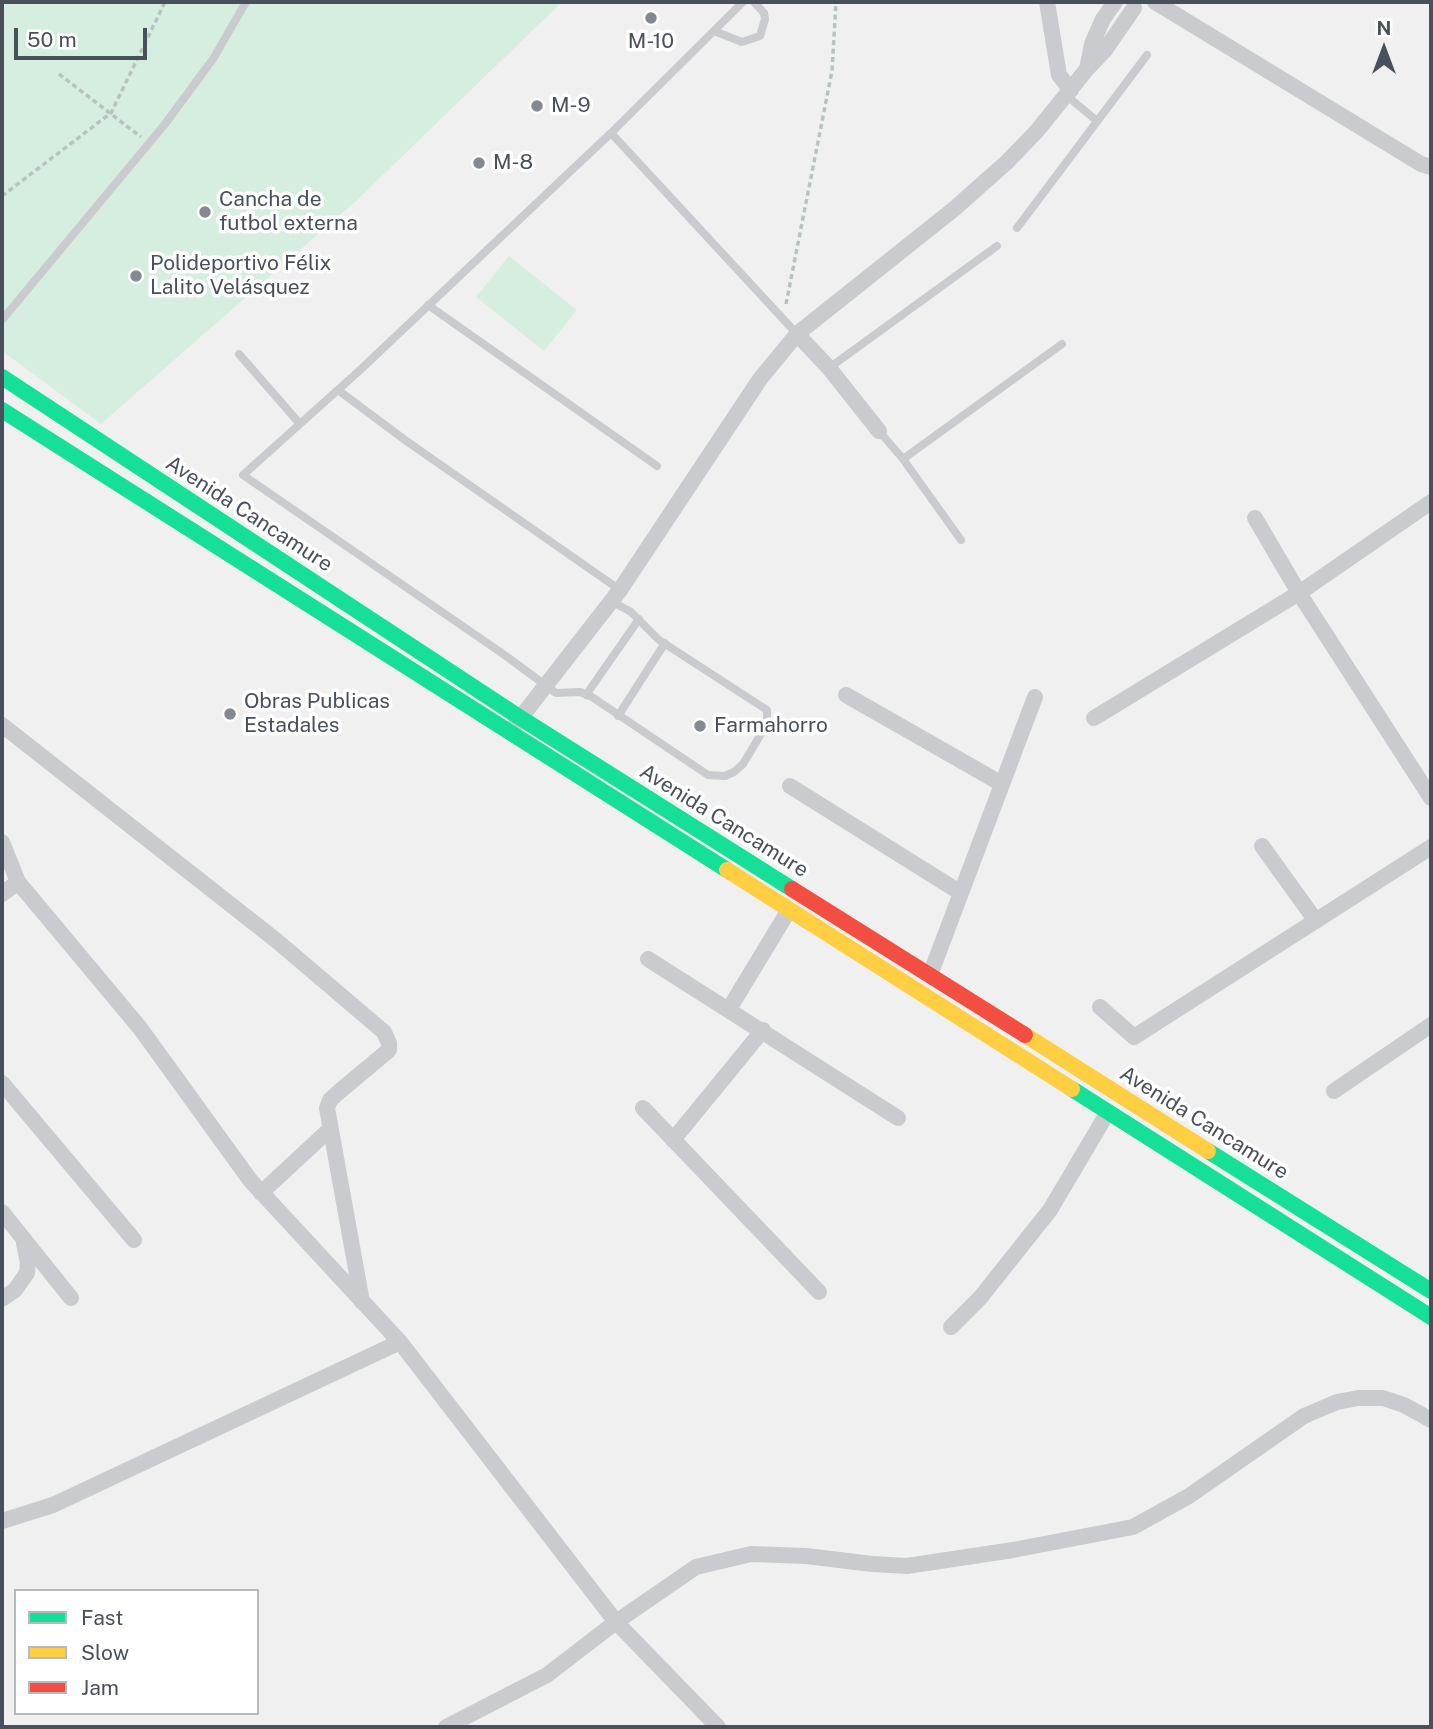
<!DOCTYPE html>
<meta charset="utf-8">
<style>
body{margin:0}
#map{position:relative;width:1433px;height:1729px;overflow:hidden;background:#f0f0f0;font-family:"Public Sans",sans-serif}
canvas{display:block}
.frame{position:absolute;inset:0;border:4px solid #48515b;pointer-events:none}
.legend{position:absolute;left:14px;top:1589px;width:245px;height:126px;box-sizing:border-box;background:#fff;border:2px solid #b6b9bd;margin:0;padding:9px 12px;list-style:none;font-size:21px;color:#48515b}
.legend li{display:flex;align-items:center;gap:14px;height:35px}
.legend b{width:35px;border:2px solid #b6b9bd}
.north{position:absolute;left:1349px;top:14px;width:70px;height:70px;-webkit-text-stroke:5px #fff;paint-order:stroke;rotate:0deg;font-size:19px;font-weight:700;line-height:28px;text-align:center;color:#48515b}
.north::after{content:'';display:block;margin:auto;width:24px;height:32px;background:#48515b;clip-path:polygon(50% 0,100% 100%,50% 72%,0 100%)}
.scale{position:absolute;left:14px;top:28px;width:133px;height:32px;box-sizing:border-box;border:4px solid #48515b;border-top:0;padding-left:9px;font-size:21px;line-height:24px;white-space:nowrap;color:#48515b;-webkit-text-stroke:5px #fff;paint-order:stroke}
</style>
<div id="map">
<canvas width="1433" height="1729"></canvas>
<div class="frame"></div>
<ul class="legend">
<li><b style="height:9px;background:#16e098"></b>Fast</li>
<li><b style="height:9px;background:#ffcf43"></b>Slow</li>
<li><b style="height:9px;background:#f24e42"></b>Jam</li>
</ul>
<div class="north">N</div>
<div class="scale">50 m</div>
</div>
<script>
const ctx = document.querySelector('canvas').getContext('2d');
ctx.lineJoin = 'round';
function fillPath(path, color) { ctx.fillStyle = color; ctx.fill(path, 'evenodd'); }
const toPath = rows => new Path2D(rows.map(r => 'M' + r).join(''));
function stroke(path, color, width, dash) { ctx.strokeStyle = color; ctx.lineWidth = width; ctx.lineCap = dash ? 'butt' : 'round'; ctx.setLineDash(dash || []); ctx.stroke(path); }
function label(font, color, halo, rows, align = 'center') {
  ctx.font = font + ' "Public Sans",sans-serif'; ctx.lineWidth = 7; ctx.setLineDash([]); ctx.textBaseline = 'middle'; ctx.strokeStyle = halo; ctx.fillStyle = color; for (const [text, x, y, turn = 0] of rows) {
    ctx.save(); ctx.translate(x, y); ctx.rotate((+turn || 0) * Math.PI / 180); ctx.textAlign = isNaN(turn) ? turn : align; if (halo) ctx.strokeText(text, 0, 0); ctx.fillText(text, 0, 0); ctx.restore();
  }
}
fillPath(toPath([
 [2,2,562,2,357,200,101,424,2,351],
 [509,256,577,310,544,351,476,297]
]), '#d5eee0');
stroke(toPath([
 [59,74,141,137],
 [2,196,111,113,165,2],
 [786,304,832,71,836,2]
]), '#b8c3c0', 3.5, [5, 3.5]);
stroke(toPath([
 [714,31,742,42,760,36,765,19,764,13,754,2],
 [1066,95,1097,121],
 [611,133,797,334],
 [1017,228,1147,55],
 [428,305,657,466],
 [2,320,165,124,213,59,246,2],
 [239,354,300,424],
 [829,368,997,246],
 [338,390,405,440,620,590],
 [879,431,903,459,961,540],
 [903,459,1062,344],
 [611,601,631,612,659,640,767,710,767,724,743,764,734,772,725,776,708,775,592,697,580,692,556,693,506,656,243,475,359,371,611,133,743,2],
 [586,695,639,619],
 [618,716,665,643]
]), '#cacbce', 8);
stroke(toPath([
 [1047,2,1059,75,1071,90],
 [1155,2,1421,164,1431,167],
 [1087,69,1092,44,1103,19,1115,2],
 [797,334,829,368,879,431],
 [1255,518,1299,593,1431,798],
 [846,695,1002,784],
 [1094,718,1299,593,1431,502],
 [2,725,277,941,384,1032,389,1043,389,1050,340,1091,330,1100,327,1108,362,1302],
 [515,725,620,590,760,379,797,334,954,209,1007,162,1036,132,1087,69,1105,50,1134,8],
 [790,786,961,893],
 [2,842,18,882,140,1028,250,1180,400,1342,616,1622,718,1727],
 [1262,846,1316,921],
 [2,894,18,882],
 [648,959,898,1118],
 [930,975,1035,697],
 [1100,1007,1134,1037,1431,847],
 [729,1009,789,910],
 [2,1083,134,1240],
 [1334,1091,1431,1025],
 [643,1108,819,1292],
 [673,1140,763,1030],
 [261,1193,330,1129],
 [2,1212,71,1298],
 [2,1299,15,1290,27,1273,28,1263,24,1243],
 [951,1327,980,1298,1050,1210,1108,1112],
 [2,1521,53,1505,400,1342],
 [446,1727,547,1675,616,1622,696,1567,751,1554,806,1556,872,1564,907,1566,1013,1550,1133,1527,1189,1496,1304,1416,1337,1402,1358,1398,1383,1398,1404,1405,1431,1420]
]), '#cacbce', 16);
stroke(toPath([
 [2,377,519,717,792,889],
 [2,410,727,870],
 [1072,1089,1431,1317],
 [1208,1151,1431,1291]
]), '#16e098', 16);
stroke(toPath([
 [727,870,1072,1089],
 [1025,1035,1208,1151]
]), '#ffcf43', 16);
stroke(toPath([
 [792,889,1025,1035]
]), '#f24e42', 16);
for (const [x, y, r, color] of [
 [651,18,7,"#83898f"],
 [537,106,7,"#83898f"],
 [479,163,7,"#83898f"],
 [205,212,7,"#83898f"],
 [136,276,7,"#83898f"],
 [230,714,7,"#83898f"],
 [700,726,7,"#83898f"]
]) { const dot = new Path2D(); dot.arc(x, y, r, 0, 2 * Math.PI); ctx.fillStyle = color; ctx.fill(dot); stroke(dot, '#fff', 2.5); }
label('21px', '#48515b', '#fff', [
 ["M-10",651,42,"center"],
 ["M-9",551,106],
 ["M-8",493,163],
 ["Cancha de",219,200],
 ["futbol externa",219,224],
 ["Polideportivo Félix",150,264],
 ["Lalito Velásquez",150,288],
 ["Obras Publicas",244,702],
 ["Estadales",244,726],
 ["Farmahorro",714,726]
], 'left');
label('21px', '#48515b', '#fff', [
 ["Avenida Cancamure",249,514,33],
 ["Avenida Cancamure",724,821,32],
 ["Avenida Cancamure",1204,1123,32]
]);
</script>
